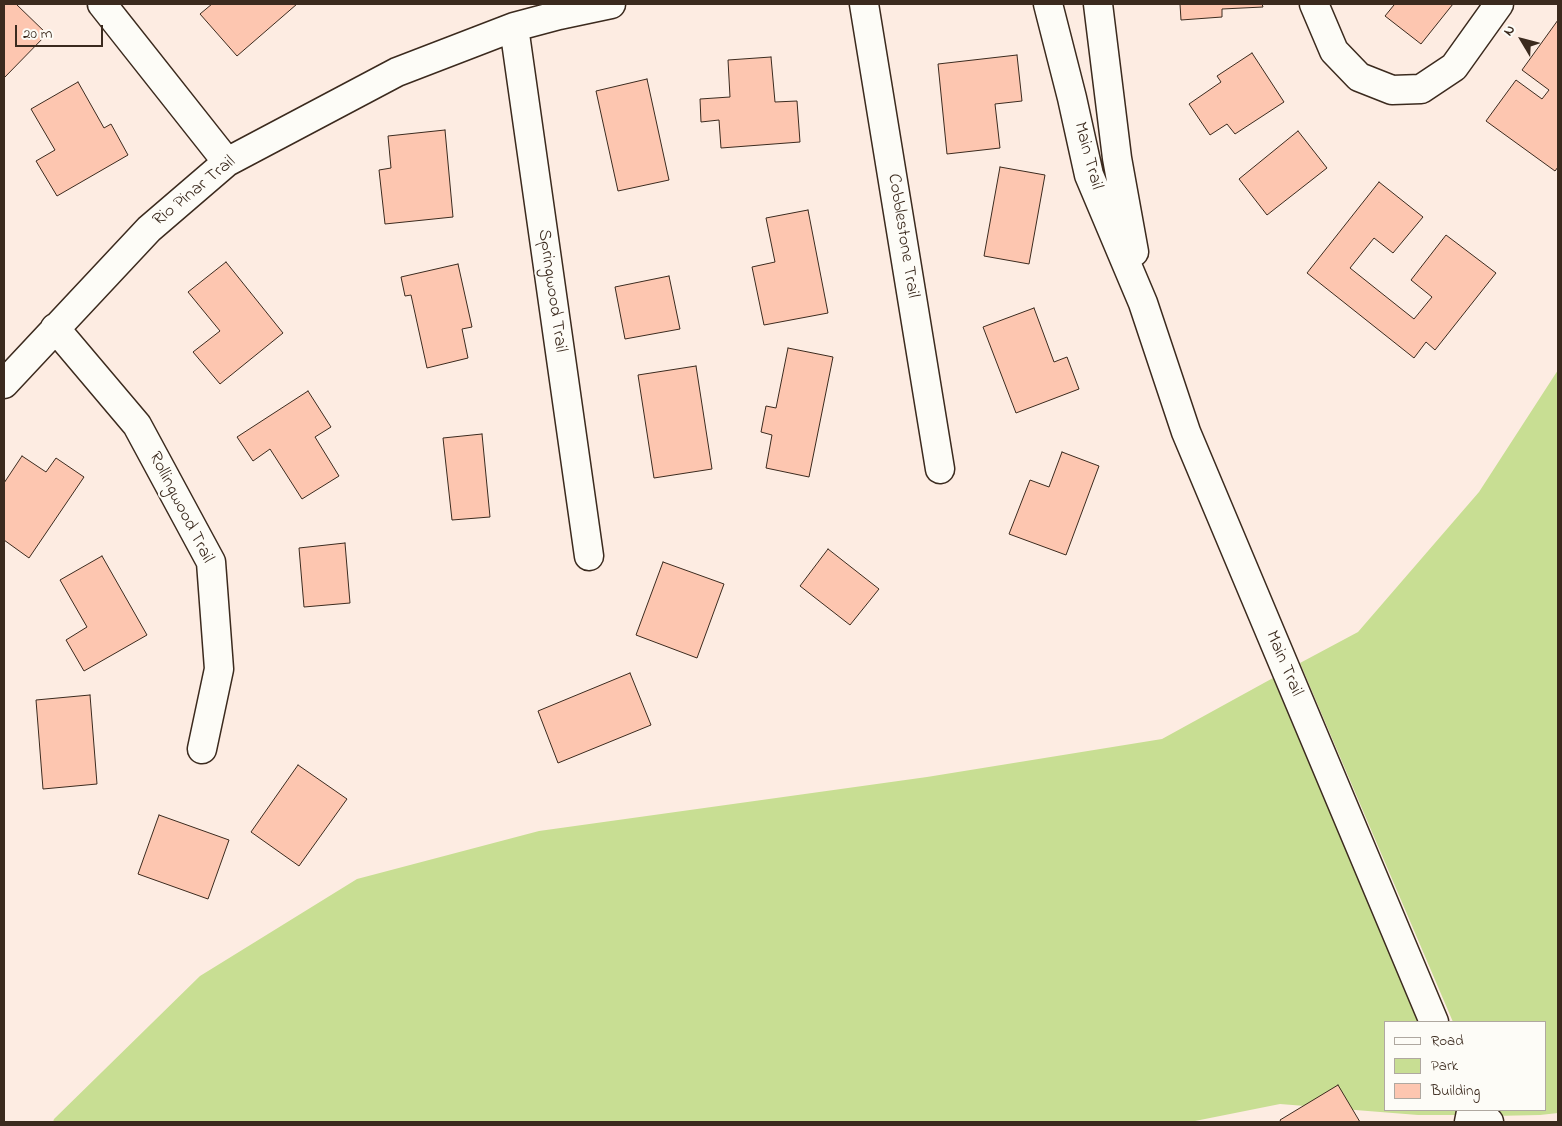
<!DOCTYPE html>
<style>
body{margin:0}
#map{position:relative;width:1562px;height:1126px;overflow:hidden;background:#fdece2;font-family:"Indie Flower",sans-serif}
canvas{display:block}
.frame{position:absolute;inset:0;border:5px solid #3b2a1e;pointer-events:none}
.legend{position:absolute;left:1384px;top:1021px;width:162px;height:90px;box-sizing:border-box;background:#fdfcf7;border:1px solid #afa8a0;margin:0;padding:6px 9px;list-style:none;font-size:15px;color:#3b2a1e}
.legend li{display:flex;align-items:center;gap:10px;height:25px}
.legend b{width:25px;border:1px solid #afa8a0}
.north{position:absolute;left:1497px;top:15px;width:50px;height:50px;-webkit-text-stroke:4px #fdfcf7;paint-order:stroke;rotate:307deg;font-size:14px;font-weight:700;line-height:20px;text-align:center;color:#3b2a1e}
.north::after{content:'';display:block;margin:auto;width:18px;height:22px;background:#3b2a1e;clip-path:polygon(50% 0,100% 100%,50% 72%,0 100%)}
.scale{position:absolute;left:15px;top:25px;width:88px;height:22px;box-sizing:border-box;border:2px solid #3b2a1e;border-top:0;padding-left:6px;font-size:15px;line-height:18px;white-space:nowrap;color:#3b2a1e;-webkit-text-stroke:4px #fdfcf7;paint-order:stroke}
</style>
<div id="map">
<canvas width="1562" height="1126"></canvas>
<div class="frame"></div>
<ul class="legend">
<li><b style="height:6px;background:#fdfcf7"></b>Road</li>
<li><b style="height:14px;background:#c8de93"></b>Park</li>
<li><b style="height:14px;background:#fdc6b0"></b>Building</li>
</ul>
<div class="north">N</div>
<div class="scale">20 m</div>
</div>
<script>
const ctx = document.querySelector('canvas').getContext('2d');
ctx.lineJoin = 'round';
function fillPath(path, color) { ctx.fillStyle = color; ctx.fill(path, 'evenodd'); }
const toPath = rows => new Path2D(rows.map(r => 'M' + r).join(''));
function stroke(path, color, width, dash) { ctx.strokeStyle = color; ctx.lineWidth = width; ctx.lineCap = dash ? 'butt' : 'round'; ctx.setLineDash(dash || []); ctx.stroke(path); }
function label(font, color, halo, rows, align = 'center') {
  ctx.font = font + ' "Indie Flower",sans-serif'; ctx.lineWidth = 4; ctx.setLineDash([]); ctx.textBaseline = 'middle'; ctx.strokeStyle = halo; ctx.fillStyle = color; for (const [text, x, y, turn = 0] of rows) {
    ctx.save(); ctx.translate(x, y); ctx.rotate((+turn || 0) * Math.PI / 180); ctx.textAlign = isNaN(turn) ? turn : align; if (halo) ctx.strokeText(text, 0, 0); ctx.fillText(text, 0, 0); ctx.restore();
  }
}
fillPath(toPath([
 [1558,370,1558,1113,1540,1115,1492,1116,1490,1110,1546,1110,1546,1022,1453,1022,1300,663,1358,632,1479,492],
 [1273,678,1419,1022,1386,1022,1386,1110,1457,1110,1459,1115,1418,1115,1280,1104,1190,1122,53,1122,54,1119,200,976,357,879,539,831,927,777,1162,739]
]), '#c8de93');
const building = toPath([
 [4,4,16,4,47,34,4,78,4,4],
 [212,4,297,4,237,56,200,14,212,4],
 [1180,4,1262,4,1263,7,1222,9,1222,17,1181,20,1180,4],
 [1393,4,1453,4,1421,44,1385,16,1394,5,1393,4],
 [1558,20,1558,167,1555,171,1486,121,1516,80,1542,99,1549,90,1522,70,1558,20],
 [1252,53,1284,102,1235,134,1227,124,1210,135,1189,104,1221,82,1217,76,1252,53],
 [1017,55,1022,101,995,104,1000,148,947,154,938,64,1017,55],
 [771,57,775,102,797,101,800,142,721,148,719,120,701,122,700,99,730,97,728,60,771,57],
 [647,79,669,180,618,191,596,91,647,79],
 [78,82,104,128,111,124,128,155,57,196,36,161,55,150,31,109,78,82],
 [445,130,453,217,385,224,379,170,391,168,388,136,445,130],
 [1298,131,1327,168,1267,215,1239,179,1298,131],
 [1000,167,1045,175,1029,264,984,256,1000,167],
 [1379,182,1423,217,1393,253,1374,238,1350,268,1414,319,1432,297,1411,280,1446,235,1496,273,1435,350,1426,342,1414,358,1307,273,1379,182],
 [808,210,828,313,764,325,752,267,775,262,766,218,808,210],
 [226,262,283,333,220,384,193,352,220,331,188,292,226,262],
 [458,264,472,327,462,329,468,358,427,368,411,295,405,296,401,277,458,264],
 [669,276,680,329,625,339,615,287,669,276],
 [1034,308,1054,362,1067,357,1079,389,1016,413,983,327,1034,308],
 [788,348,833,357,809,477,766,468,772,435,761,432,766,406,776,408,788,348],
 [696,366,712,469,654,478,638,375,696,366],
 [308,391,331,427,315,437,339,476,302,499,270,449,253,461,237,437,308,391],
 [482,434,490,517,452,520,443,438,482,434],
 [1062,452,1099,466,1066,555,1009,534,1030,480,1049,487,1062,452],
 [22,456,46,472,56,458,84,477,29,558,4,540,4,483,22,456],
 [345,543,350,603,304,607,299,548,345,543],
 [828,549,879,589,850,625,800,586,828,549],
 [102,556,147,635,84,671,66,640,87,627,60,580,102,556],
 [663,562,724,584,697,658,636,635,663,562],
 [630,673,651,725,558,763,538,711,630,673],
 [90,695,97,784,43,789,36,700,90,695],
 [298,765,347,799,299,866,251,832,298,765],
 [159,815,229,840,208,899,138,874,159,815],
 [1338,1085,1360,1122,1281,1122,1280,1120,1338,1085]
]);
fillPath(building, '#fdc6b0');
stroke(building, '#3b2a1e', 1);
const minor = toPath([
 [102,4,227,162],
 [864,4,940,469],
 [1048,4,1072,98,1089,175,1143,303,1186,432,1434,1022],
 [1098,4,1117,158,1134,252],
 [1314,4,1334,51,1359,77,1392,90,1421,89,1454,67,1499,4],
 [514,27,589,556],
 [55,328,137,425,211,562,219,669,202,749],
 [4,384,149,229,227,162,397,72,514,27,559,15,611,4],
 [1469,1122,1471,1112,1489,1122]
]);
stroke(minor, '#3b2a1e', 31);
stroke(minor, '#fdfcf7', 28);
label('18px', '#3b2a1e', '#fdfcf7', [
 ["Main Trail",1087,156,75],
 ["Rio Pinar Trail",195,192,-39],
 ["Cobblestone Trail",902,236,81],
 ["Springwood Trail",551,291,82],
 ["Rollingwood Trail",180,508,63],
 ["Main Trail",1283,664,67]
]);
</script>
